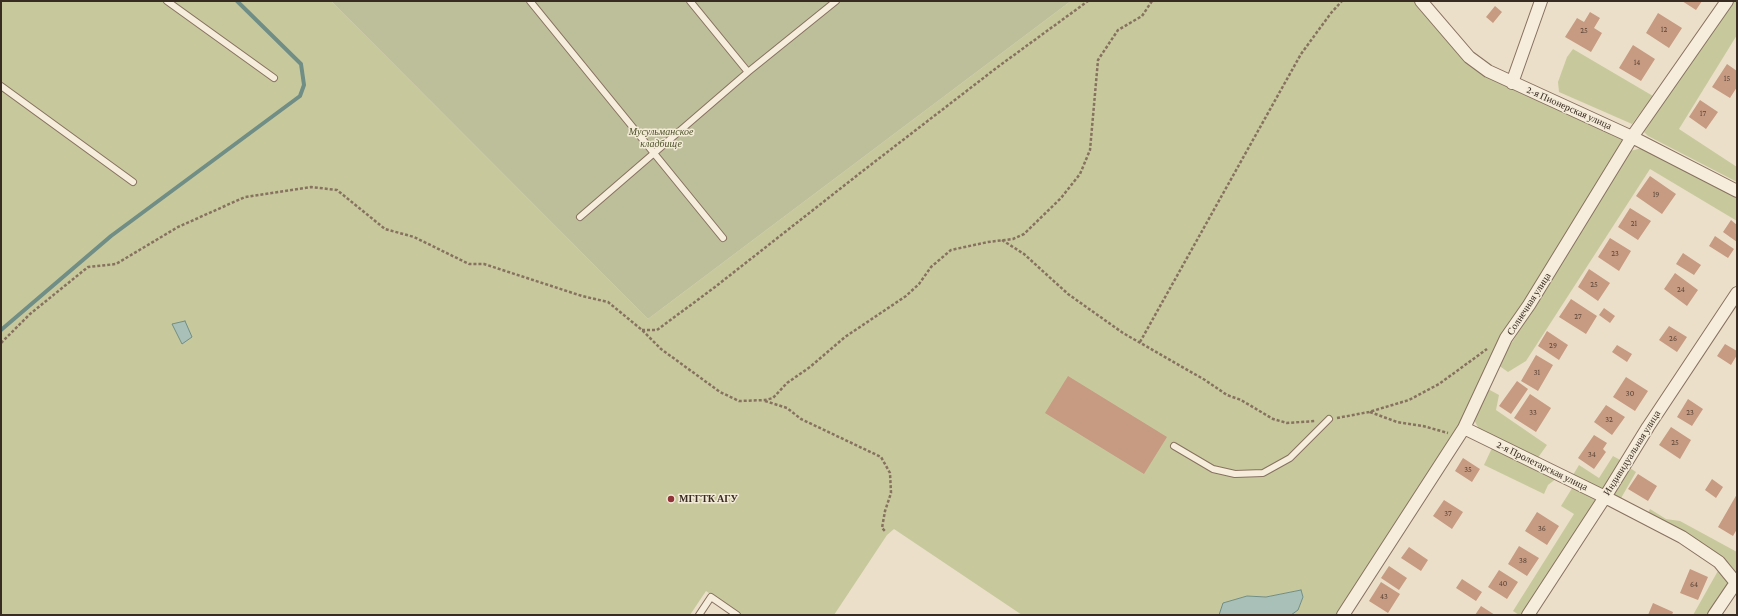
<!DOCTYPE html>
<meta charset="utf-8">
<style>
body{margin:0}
#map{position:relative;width:1738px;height:616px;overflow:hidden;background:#ecdfc9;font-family:"Crimson Pro",serif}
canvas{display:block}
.frame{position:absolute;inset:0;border:2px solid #382b21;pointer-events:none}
</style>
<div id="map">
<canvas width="1738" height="616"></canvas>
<div class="frame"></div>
</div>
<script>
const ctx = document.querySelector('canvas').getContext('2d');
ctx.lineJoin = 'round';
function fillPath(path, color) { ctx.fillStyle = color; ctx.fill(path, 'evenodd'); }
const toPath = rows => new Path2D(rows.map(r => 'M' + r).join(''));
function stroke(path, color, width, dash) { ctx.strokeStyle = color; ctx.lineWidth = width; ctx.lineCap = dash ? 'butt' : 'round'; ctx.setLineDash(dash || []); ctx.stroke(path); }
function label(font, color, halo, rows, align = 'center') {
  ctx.font = font + ' "Crimson Pro",serif'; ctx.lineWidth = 3; ctx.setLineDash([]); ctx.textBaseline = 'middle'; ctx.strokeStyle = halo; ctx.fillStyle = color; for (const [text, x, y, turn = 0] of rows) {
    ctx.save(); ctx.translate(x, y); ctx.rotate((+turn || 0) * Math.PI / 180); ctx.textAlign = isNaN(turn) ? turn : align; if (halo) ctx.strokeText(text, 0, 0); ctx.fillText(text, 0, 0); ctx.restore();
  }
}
fillPath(toPath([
 [1,1,331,1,648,319,1071,1,1421,1,1469,57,1632,137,1529,305,1464,428,1343,615,1291,615,1298,609,1303,597,1301,590,1266,597,1247,596,1224,603,1219,615,1022,615,894,529,887,535,834,615,741,615,706,591,690,615,1,615],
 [1735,1,1737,1,1737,35,1679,129,1737,167,1737,182,1648,136,1644,132,1645,128],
 [1573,49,1653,96,1632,124,1559,92,1558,82,1567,57],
 [1642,148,1737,197,1737,221,1650,169,1526,361,1508,372,1498,365,1630,151],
 [1488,389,1499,395,1496,410,1547,445,1537,459,1479,429,1473,418],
 [1492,448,1557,478,1548,485,1544,494,1484,465],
 [1613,456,1622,461,1603,490,1573,475,1579,465,1599,478],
 [1627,466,1636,472,1620,500,1612,496],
 [1574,485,1594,495,1596,500,1524,615,1519,615,1513,611,1574,514,1561,506],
 [1650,509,1666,519,1680,521,1737,552,1737,572,1736,573,1646,516],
 [1719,569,1729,583,1709,615,1693,615]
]), '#c7c99d');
fillPath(toPath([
 [331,1,1071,1,648,319]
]), '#bdbf9b');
const water = toPath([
 [185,321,192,337,182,344,172,324,185,321],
 [1301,590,1303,597,1298,610,1291,615,1219,615,1223,603,1247,596,1266,597,1301,590]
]);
fillPath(water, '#a9c0b8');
stroke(water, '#708e85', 1);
stroke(toPath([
 [1,330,111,236,300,96,304,85,301,64,237,1]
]), '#708e85', 4);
fillPath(toPath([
 [1682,1,1702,1,1696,10],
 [1495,6,1502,12,1493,23,1486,17],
 [1590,12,1600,18,1594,28,1602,33,1591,52,1565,37,1577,18,1584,22],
 [1658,13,1682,28,1669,48,1646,33],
 [1633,45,1655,59,1641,81,1619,68],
 [1727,64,1737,71,1737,87,1730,98,1712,87],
 [1700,100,1718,112,1706,129,1689,117],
 [1650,176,1676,194,1662,214,1636,196],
 [1630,208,1651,221,1638,240,1618,227],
 [1731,220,1737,225,1737,242,1723,232],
 [1715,236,1734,249,1728,258,1709,246],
 [1610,238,1631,251,1619,271,1598,257],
 [1683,253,1701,265,1694,275,1676,264],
 [1589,269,1610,283,1598,301,1578,287],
 [1675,273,1698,290,1687,306,1664,289],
 [1571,299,1597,316,1586,334,1559,317],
 [1604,308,1615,316,1610,323,1599,315],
 [1669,326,1687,337,1677,352,1659,340],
 [1547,331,1568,345,1559,360,1538,346],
 [1725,344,1737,351,1737,355,1731,365,1717,356],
 [1617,345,1632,354,1627,362,1612,352],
 [1536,355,1553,365,1538,391,1521,381],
 [1068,376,1167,437,1144,474,1045,413],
 [1626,377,1648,391,1635,411,1613,397],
 [1517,381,1528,389,1511,414,1499,406],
 [1530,394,1551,408,1536,432,1514,418],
 [1688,399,1703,409,1692,426,1677,417],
 [1606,405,1625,417,1612,435,1594,422],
 [1671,427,1691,440,1680,459,1659,445],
 [1594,435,1607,443,1603,449,1606,452,1594,469,1578,458],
 [1463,458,1480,469,1472,482,1455,471],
 [1638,474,1657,486,1648,501,1628,489],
 [1712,479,1723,487,1716,498,1705,490],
 [1737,494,1737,529,1733,536,1718,527],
 [1444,500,1463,512,1452,529,1433,516],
 [1537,512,1559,526,1547,545,1525,531],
 [1519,546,1539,558,1527,576,1508,564],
 [1409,547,1428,560,1421,571,1401,558],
 [1389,566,1407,578,1399,590,1381,578],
 [1690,569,1708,577,1698,600,1680,593],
 [1499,570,1518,582,1507,599,1488,587],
 [1462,579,1482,592,1476,601,1456,588],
 [1381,582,1400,594,1388,613,1369,601],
 [1653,603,1673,612,1672,615,1648,615],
 [1481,606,1495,615,1475,615]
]), '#c79a82');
const lane = toPath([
 [167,1,274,78],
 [530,1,723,238],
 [690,1,748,72],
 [1,86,133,182],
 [580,217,748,72,836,1],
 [1174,446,1213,469,1235,474,1263,473,1290,458,1329,419],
 [699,615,711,597,737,615]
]);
const street = toPath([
 [1421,1,1469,57,1488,71,1632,137,1737,191],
 [1512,83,1541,1],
 [1464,428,1605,497,1682,537,1719,562,1737,584],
 [1343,615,1464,428,1506,338,1529,305,1632,137,1727,1],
 [1528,615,1605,497,1648,427,1737,293],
 [1714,615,1737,581]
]);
stroke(lane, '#87715f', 8);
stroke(street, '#87715f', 14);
stroke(toPath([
 [1002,240,1024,254,1068,294,1123,333,1205,380,1227,395,1241,400,1273,419,1287,423,1315,421],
 [642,330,657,330,715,287,864,170,999,66,1088,1],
 [1140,342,1301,54,1331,13,1342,1],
 [1,343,30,314,88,267,116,264,178,227,245,197,311,187,337,190,385,229,414,237,469,264,484,264,582,296,608,302,642,330,661,349,720,392,739,401,765,400,773,398,787,383,810,367,845,337,906,296,919,284,931,267,951,250,988,242,1013,239,1024,234,1061,198,1080,174,1090,150,1098,60,1118,30,1142,16,1152,1],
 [765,401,787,408,801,419,881,457,890,473,891,493,885,511,882,528,885,531],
 [1370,412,1397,422,1423,426,1448,433],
 [1337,418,1369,412,1409,400,1439,384,1487,349]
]), '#87715f', 2.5, [3, 2]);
stroke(lane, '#f7eddc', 6);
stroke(street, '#f7eddc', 12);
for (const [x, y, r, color] of [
 [671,499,4,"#92333a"]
]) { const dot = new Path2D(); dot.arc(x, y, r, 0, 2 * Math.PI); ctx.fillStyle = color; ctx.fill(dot); stroke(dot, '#f4ead8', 1.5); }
label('8px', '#5c4739', null, [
 ["12",1664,30],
 ["25",1584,31],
 ["14",1637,63],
 ["15",1727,79],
 ["17",1703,114],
 ["19",1656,195],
 ["21",1634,224],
 ["23",1615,254],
 ["25",1594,285],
 ["24",1681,290],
 ["27",1578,317],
 ["26",1673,339],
 ["29",1553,346],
 ["31",1537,373],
 ["30",1630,394],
 ["33",1533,413],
 ["23",1690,413],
 ["32",1609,420],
 ["25",1675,443],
 ["34",1592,455],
 ["35",1468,470],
 ["37",1448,514],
 ["36",1542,529],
 ["38",1523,561],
 ["40",1503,584],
 ["64",1694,585],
 ["43",1384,597]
]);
label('10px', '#382b21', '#f4ead8', [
 ["2-я Пионерская улица",1569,108,24],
 ["Солнечная улица",1529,304,-57],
 ["Индивидуальная улица",1632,453,-58],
 ["2-я Пролетарская улица",1542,466,26]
]);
label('italic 10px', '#4c5329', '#f4ead8', [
 ["Мусульманское",661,132],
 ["кладбище",661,144]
]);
label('bold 10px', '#382b21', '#f4ead8', [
 ["МГГТК АГУ",679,499]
], 'left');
</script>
